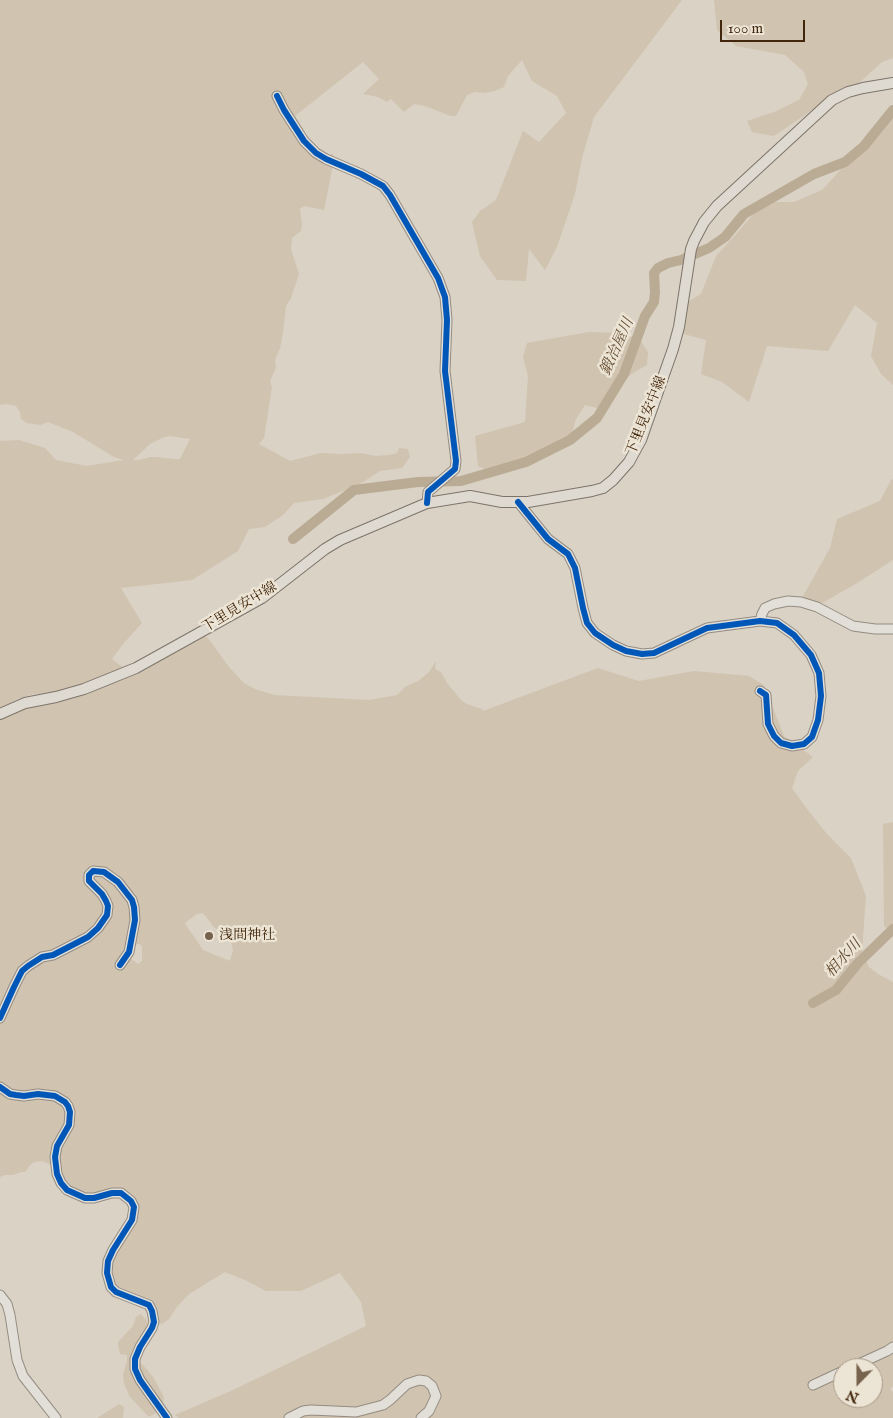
<!DOCTYPE html>
<meta charset="utf-8">
<style>
body{margin:0}
#map{position:relative;width:893px;height:1418px;overflow:hidden;background:#dad2c5;font-family:"IM FELL English",serif}
canvas{display:block}
.north{position:absolute;left:833px;top:1358px;width:50px;height:50px;box-sizing:border-box;background:#ece4d4;border:1px solid #a89884;border-radius:50%;rotate:202deg;font-size:14px;font-weight:700;line-height:20px;text-align:center;color:#42270d}
.north::after{content:'';display:block;margin:auto;width:18px;height:22px;background:#77634d;clip-path:polygon(50% 0,100% 100%,50% 72%,0 100%)}
.scale{position:absolute;left:720px;top:20px;width:85px;height:22px;box-sizing:border-box;border:2px solid #42270d;border-top:0;padding-left:6px;font-size:15px;line-height:18px;white-space:nowrap;color:#42270d;-webkit-text-stroke:4px #ece4d4;paint-order:stroke}
</style>
<div id="map">
<canvas width="893" height="1418"></canvas>
<div class="north">N</div>
<div class="scale">100 m</div>
</div>
<script>
const ctx = document.querySelector('canvas').getContext('2d');
ctx.lineJoin = 'round';
function fillPath(path, color) { ctx.fillStyle = color; ctx.fill(path, 'evenodd'); }
const toPath = rows => new Path2D(rows.map(r => 'M' + r).join(''));
function stroke(path, color, width, dash) { ctx.strokeStyle = color; ctx.lineWidth = width; ctx.lineCap = dash ? 'butt' : 'round'; ctx.setLineDash(dash || []); ctx.stroke(path); }
function label(font, color, halo, rows, align = 'center') {
  ctx.font = font + ' "IM FELL English","Noto Serif JP",serif'; ctx.lineWidth = 5; ctx.setLineDash([]); ctx.textBaseline = 'middle'; ctx.strokeStyle = halo; ctx.fillStyle = color; for (const [text, x, y, turn = 0] of rows) {
    ctx.save(); ctx.translate(x, y); ctx.rotate((+turn || 0) * Math.PI / 180); ctx.textAlign = isNaN(turn) ? turn : align; if (halo) ctx.strokeText(text, 0, 0); ctx.fillText(text, 0, 0); ctx.restore();
  }
}
fillPath(toPath([
 [0,0,682,0,594,117,582,158,575,194,557,247,545,270,529,249,526,281,497,280,480,256,472,222,480,211,496,200,523,131,539,142,566,113,557,96,532,81,522,60,508,76,504,87,495,91,485,93,475,92,467,95,456,116,451,116,425,106,414,104,404,112,391,99,387,102,378,97,363,94,379,79,363,62,295,116,303,129,305,140,321,154,333,154,334,160,324,210,304,206,300,209,302,224,301,231,292,238,291,249,299,274,291,298,286,306,283,333,280,348,275,360,276,368,270,381,272,387,265,432,264,438,259,444,290,461,321,453,341,454,361,453,375,456,389,455,397,453,399,448,408,449,410,457,402,468,380,471,360,484,323,499,294,503,283,515,265,527,249,529,238,551,192,580,121,588,142,623,123,644,112,659,125,669,60,692,34,694,17,699,0,709,0,441,19,440,45,448,56,460,87,466,124,460,114,457,73,432,48,422,40,425,27,423,21,419,20,412,16,406,7,404,0,405],
 [170,436,190,439,180,459,173,459,157,457,150,457,139,460,133,460,150,444,162,438],
 [714,0,893,0,893,58,882,62,859,83,846,87,774,136,752,132,747,121,774,112,799,100,808,84,804,72,785,55,736,46,717,30],
 [893,112,893,385,881,374,871,356,877,323,855,305,828,351,767,346,749,402,722,382,701,374,706,340,680,333,686,303,701,294,716,256,738,232,755,212,775,202,794,202,822,190,846,164,865,148],
 [589,332,622,333,640,340,648,352,647,365,633,373,619,384,607,406,597,408,585,405,576,419,569,444,549,451,522,465,491,472,478,466,475,436,525,422,528,376,523,357,527,343],
 [893,479,893,560,854,585,820,604,797,607,830,548,837,519,880,501,891,480],
 [203,635,208,638,229,667,244,683,255,689,274,695,369,700,397,695,405,687,418,681,429,672,436,661,435,669,441,672,447,683,461,700,467,704,482,709,483,711,598,668,639,681,694,671,749,676,764,685,784,736,813,757,798,771,792,788,807,809,827,834,851,858,866,896,862,951,869,967,878,974,893,982,893,1386,890,1389,893,1392,893,1418,179,1418,175,1415,233,1390,366,1326,361,1302,340,1273,301,1291,266,1291,245,1280,225,1272,189,1294,177,1307,169,1319,162,1324,156,1322,153,1310,113,1286,109,1267,136,1207,121,1192,86,1195,69,1187,64,1181,59,1166,58,1150,72,1126,74,1119,73,1111,67,1100,16,1094,0,1084,0,718,11,711,86,694,140,673],
 [203,913,214,927,231,941,233,950,230,961,203,950,186,925,185,923,197,914],
 [140,944,142,947,142,961,138,964,130,958,129,945],
 [843,1368,873,1368,873,1398,843,1398],
 [893,822,893,934,884,926,883,824],
 [0,1090,58,1100,69,1112,54,1166,42,1161,35,1162,31,1164,25,1172,21,1172,13,1175,5,1175,0,1177],
 [141,1314,147,1321,148,1330,133,1361,143,1365,153,1377,164,1397,162,1409,149,1417,143,1411,130,1397,124,1384,123,1374,127,1361,127,1355,120,1354,118,1346,118,1342,133,1326,136,1317],
 [119,1404,124,1407,123,1418,97,1418]
]), '#d0c3b0');
stroke(toPath([
 [293,539,354,490,418,482,461,481,526,462,570,440,597,418,624,374,645,316,654,302,655,292,654,273,658,268,668,263,681,260,709,248,725,237,744,214,814,174,845,162,864,146,893,110],
 [813,1003,836,990,858,963,893,929]
]), '#baab95', 10);
const minor = toPath([
 [277,96,284,110,304,141,316,153,326,159,361,174,383,186,390,195,438,278,445,297,447,320,445,371,456,461,455,469,428,492,427,503],
 [518,502,548,539,568,554,575,568,583,608,587,623,595,633,613,645,626,651,642,654,654,653,707,628,760,621,777,623,794,635,811,655,819,673,821,696,818,720,812,737,804,744,792,746,781,743,774,736,768,724,766,695,760,691],
 [760,621,762,614,765,608,774,604,788,601,801,602,817,607,853,626,875,629,893,629],
 [0,1018,14,987,22,971,28,966,42,957,53,955,88,937,98,928,107,915,108,906,106,901,102,894,89,881,89,875,93,871,104,872,118,882,132,900,134,907,135,920,129,952,120,965],
 [0,1087,10,1094,16,1095,24,1096,38,1094,55,1096,65,1102,68,1106,70,1112,69,1125,57,1146,55,1157,57,1174,61,1183,67,1190,85,1198,94,1198,112,1193,121,1193,131,1201,134,1207,132,1220,113,1250,108,1261,107,1273,111,1287,116,1292,149,1305,152,1311,154,1322,152,1328,140,1347,135,1359,135,1369,140,1380,167,1418],
 [0,1295,7,1304,10,1315,17,1360,23,1376,56,1418],
 [850,1368,887,1351,893,1347],
 [813,1385,843,1371],
 [289,1418,303,1411,311,1410,356,1412,383,1405,390,1400,407,1384,419,1380,426,1381,432,1386,436,1396,429,1411,421,1418]
]);
const major = toPath([
 [0,714,25,703,56,697,84,689,136,668,262,598,325,549,340,540,427,503,470,496,502,502,528,502,592,491,603,488,613,480,629,462,641,440,673,349,679,327,691,249,694,241,704,222,717,206,832,100,848,92,863,88,893,83]
]);
stroke(minor, '#948c81', 11);
stroke(major, '#7d7469', 12);
stroke(minor, '#e2dfd9', 9);
stroke(major, '#dedad2', 10);
stroke(toPath([
 [277,96,284,110,304,141,316,153,326,159,361,174,383,186,390,195,438,278,445,297,447,320,445,371,456,461,455,469,428,492,427,503],
 [518,502,548,539,568,554,575,568,583,608,587,623,595,633,613,645,626,651,642,654,654,653,707,628,760,621,777,623,794,635,811,655,819,673,821,696,818,720,812,737,804,744,792,746,781,743,774,736,768,724,766,695,760,691],
 [0,1018,14,987,22,971,28,966,42,957,53,955,88,937,98,928,107,915,108,906,106,901,102,894,89,881,89,875,93,871,104,872,118,882,132,900,134,907,135,920,129,952,120,965],
 [0,1087,10,1094,16,1095,24,1096,38,1094,55,1096,65,1102,68,1106,70,1112,69,1125,57,1146,55,1157,57,1174,61,1183,67,1190,85,1198,94,1198,112,1193,121,1193,131,1201,134,1207,132,1220,113,1250,108,1261,107,1273,111,1287,116,1292,149,1305,152,1311,154,1322,152,1328,140,1347,135,1359,135,1369,140,1380,167,1418]
]), '#0057b8', 6);
for (const [x, y, r, color] of [
 [209,936,5,"#77634d"]
]) { const dot = new Path2D(); dot.arc(x, y, r, 0, 2 * Math.PI); ctx.fillStyle = color; ctx.fill(dot); stroke(dot, '#ece4d4', 2); }
label('14px', '#42270d', '#ece4d4', [
 ["下里見安中線",647,416,-68],
 ["下里見安中線",240,608,-31]
]);
label('14px', '#42270d', '#ece4d4', [
 ["浅間神社",219,936]
], 'left');
label('italic 15px', '#624a30', '#ece4d4', [
 ["鍛冶屋川",618,347,-66],
 ["相水川",844,959,-48]
]);
</script>
